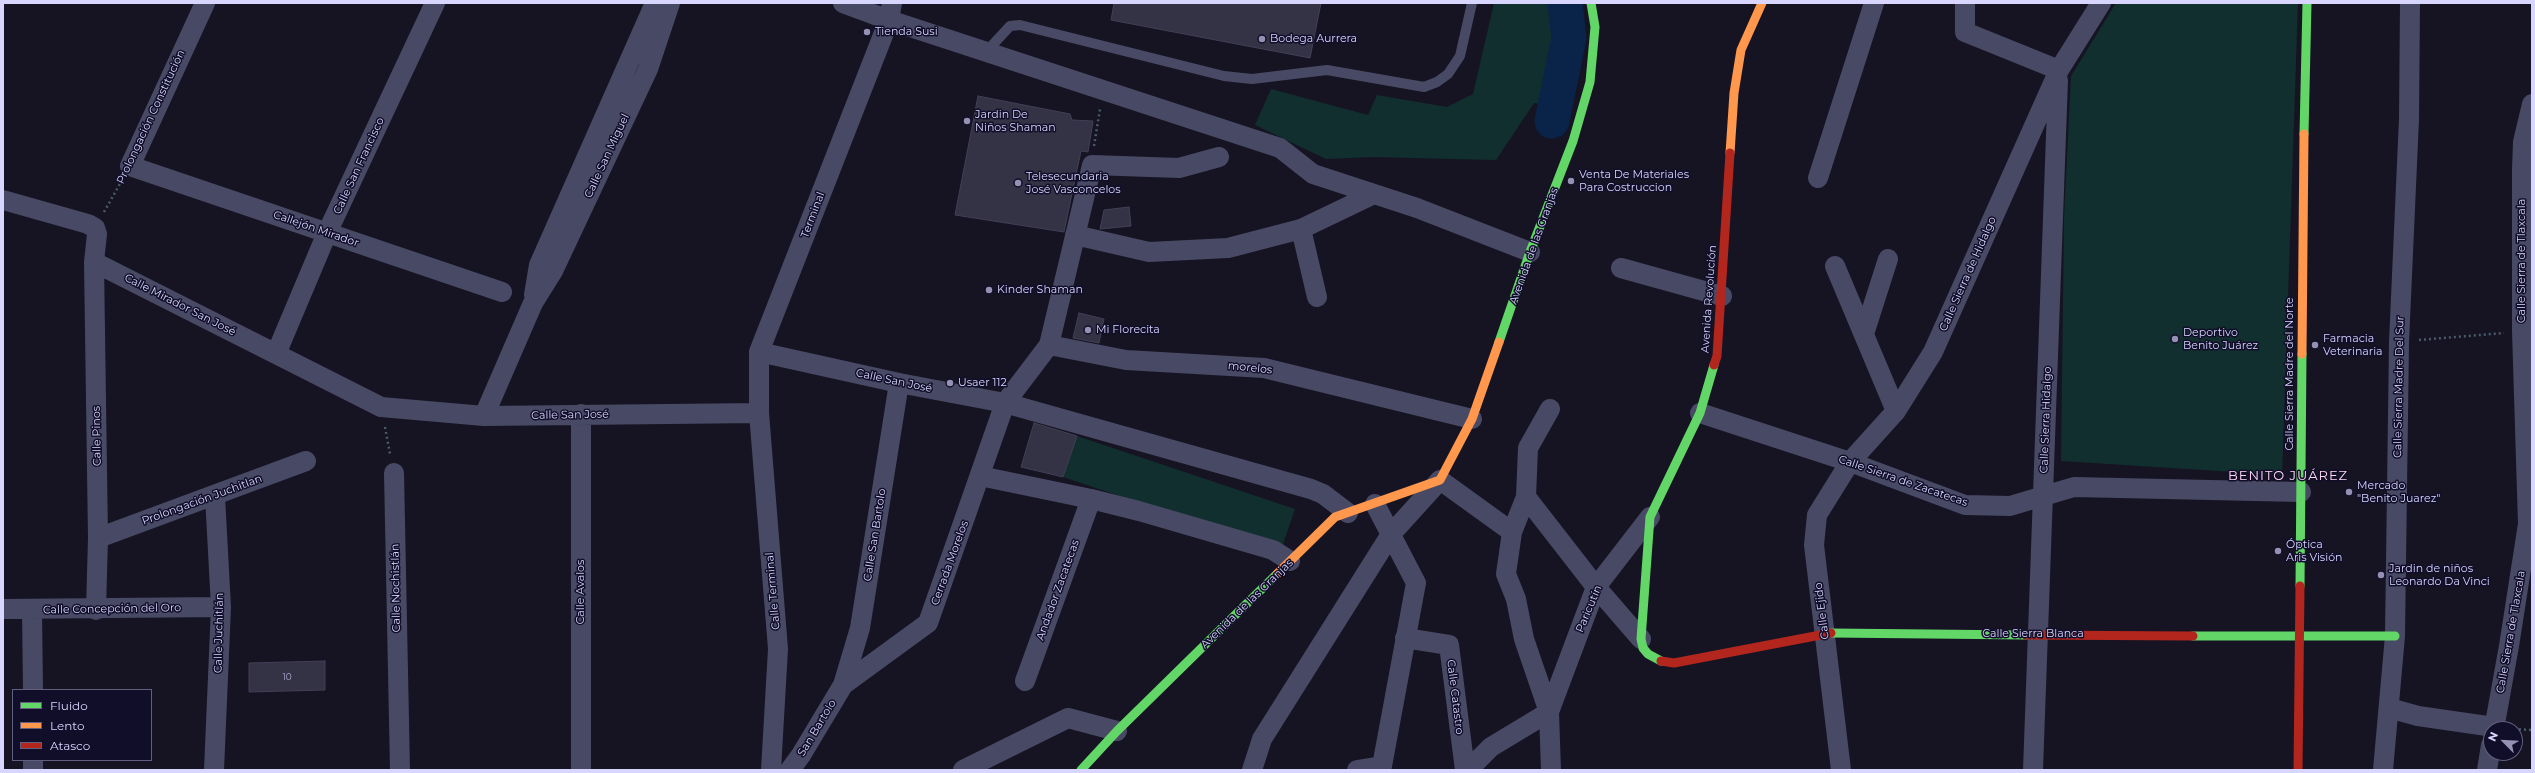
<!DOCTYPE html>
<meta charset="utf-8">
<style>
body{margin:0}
#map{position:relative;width:2535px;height:773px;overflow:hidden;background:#161423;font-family:Montserrat,sans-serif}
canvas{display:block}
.frame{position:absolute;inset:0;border:4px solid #d8d5ff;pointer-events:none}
.legend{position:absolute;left:12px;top:689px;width:140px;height:72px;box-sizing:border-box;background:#110e29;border:1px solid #615e7f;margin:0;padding:5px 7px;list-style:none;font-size:12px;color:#d8d5ff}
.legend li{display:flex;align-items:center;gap:8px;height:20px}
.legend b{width:20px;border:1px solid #615e7f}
.north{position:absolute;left:2483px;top:721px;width:40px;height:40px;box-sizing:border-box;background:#110e29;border:1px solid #615e7f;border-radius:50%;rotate:294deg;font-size:11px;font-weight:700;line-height:16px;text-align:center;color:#d8d5ff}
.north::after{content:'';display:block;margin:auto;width:14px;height:18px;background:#9491b2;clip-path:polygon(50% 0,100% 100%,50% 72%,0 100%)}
</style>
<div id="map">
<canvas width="2535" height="773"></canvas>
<div class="frame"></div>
<ul class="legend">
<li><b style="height:5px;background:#63d668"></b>Fluido</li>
<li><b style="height:5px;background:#ff974d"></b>Lento</li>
<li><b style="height:5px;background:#b3261e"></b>Atasco</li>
</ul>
<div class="north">N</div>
</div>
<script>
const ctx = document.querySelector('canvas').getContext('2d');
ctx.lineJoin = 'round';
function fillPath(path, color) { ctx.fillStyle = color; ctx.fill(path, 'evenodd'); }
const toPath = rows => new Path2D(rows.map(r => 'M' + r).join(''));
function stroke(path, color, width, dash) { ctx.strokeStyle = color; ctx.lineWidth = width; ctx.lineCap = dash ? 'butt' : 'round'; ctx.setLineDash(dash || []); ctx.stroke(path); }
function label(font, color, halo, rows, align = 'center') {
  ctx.font = font + ' Montserrat,sans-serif'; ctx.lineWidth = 3; ctx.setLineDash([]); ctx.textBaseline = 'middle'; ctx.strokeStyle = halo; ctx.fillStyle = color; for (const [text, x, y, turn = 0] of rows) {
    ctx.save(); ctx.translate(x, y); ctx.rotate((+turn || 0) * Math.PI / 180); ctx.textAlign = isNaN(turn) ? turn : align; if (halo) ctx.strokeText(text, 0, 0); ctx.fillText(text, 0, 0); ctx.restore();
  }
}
fillPath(toPath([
 [1494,3,1559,3,1562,37,1548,105,1534,103,1496,160,1372,157,1326,159,1255,125,1271,89,1368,115,1377,95,1447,107,1473,94],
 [2116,3,2298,3,2282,475,2061,461,2064,217,2071,76],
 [1077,436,1295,509,1281,550,1063,477]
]), '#112f2e');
stroke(toPath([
 [1552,121,1569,38,1565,3]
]), '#092349', 35);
const building = toPath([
 [1114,3,1321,3,1310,58,1111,20,1114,3],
 [978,96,1070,114,1072,120,1093,121,1088,152,1081,151,1064,232,955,215,978,96],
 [1129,207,1131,226,1100,229,1104,210,1129,207],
 [1079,313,1104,319,1099,343,1073,338,1079,313],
 [1034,423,1077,436,1063,477,1021,467,1034,423],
 [325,661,325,690,249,692,249,663,325,661]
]);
fillPath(building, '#343245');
stroke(building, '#423f57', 1);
stroke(toPath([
 [1094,146,1100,109],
 [104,212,121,182],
 [2419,340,2504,333],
 [385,427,390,454],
 [2514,729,2532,730]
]), '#495b6a', 2.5, [2, 3]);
stroke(toPath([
 [987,51,1010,26,1020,25,1224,76,1252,79,1327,70,1424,87,1437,82,1448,74,1460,56,1472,3]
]), '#484964', 10);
stroke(toPath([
 [205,3,130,166,502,292],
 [843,3,889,20,1280,148,1313,174,1417,208,1530,252],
 [1965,3,1965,32,2059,70],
 [1818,178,1874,3],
 [3,200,88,224,95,228,97,234,94,262,381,407,484,416,759,413],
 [1301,229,1317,297],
 [1075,235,1149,252,1228,248,1301,229,1374,194],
 [94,262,98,538,96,610],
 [1835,266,1896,411],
 [1621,268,1722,296],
 [534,295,539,265,655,3],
 [1864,334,1888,259],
 [1049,345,1126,360,1264,368,1472,419],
 [759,352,899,383,1005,403,1311,489,1323,494,1348,513],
 [276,354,327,233,435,3],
 [1550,409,1528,448,1526,497,1512,532,1506,574,1516,599,1524,639,1549,712,1551,770],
 [1700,413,1850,462,1965,505,2010,506,2074,487,2301,492],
 [581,414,581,770],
 [484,416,533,303,553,271,648,69,670,3],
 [394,473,400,770],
 [980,476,1091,499,1139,511,1273,550,1290,561],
 [1526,497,1596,587,1641,639],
 [1375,504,1416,583,1382,766],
 [98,538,306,461],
 [3,609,221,607],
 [32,610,33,690],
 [1405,638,1449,645,1465,770],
 [1025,681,1091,499],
 [843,685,928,623,1005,403,1049,345,1092,165,1179,168,1219,157],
 [2389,708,2418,716,2494,727],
 [1549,712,1596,587,1650,517],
 [2494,729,2509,646,2528,524,2522,331,2522,169,2523,142,2532,104],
 [33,760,33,770],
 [214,770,221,607,215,496],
 [771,770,778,649,759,413,759,352,889,20,892,3],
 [790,770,801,755,843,685,860,628,899,383],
 [963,770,1068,718,1117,731],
 [1252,770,1262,739,1391,534,1440,480,1512,532],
 [1357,770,1382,766],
 [1468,770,1491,747,1549,712],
 [1841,770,1814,545,1817,515,1850,462,1896,411,1933,352,2059,70,2101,3],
 [2033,770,2058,80],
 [2383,770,2395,636,2399,342,2409,119,2410,3],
 [2487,770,2491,745]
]), '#484964', 20);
stroke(toPath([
 [2304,134,2307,3],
 [1499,342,1530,252,1573,141,1590,82,1595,27,1591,3],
 [2300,586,2302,354],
 [1831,633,2026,635],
 [2193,636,2395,636],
 [1661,661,1648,654,1643,648,1641,639,1650,517,1700,413,1714,365],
 [1081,770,1117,731,1277,574]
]), '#63d668', 9);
stroke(toPath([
 [1730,153,1734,93,1741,50,1762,3],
 [2302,354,2304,134],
 [1277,574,1335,517,1440,480,1472,419,1499,342]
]), '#ff974d', 9);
stroke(toPath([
 [1714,365,1717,356,1730,153],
 [2026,635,2193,636],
 [1661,661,1674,663,1831,633],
 [2298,770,2300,586]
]), '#b3261e', 9);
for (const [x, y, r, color] of [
 [867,32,4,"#9491b2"],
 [1262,39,4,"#9491b2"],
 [967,121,4,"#9491b2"],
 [1571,181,4,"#9491b2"],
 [1018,183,4,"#9491b2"],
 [989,290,4,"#9491b2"],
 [1088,330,4,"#9491b2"],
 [2175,339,4,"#9491b2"],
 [2315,345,4,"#9491b2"],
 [950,383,4,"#9491b2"],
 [2349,492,4,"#9491b2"],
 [2278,551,4,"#9491b2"],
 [2381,575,4,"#9491b2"]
]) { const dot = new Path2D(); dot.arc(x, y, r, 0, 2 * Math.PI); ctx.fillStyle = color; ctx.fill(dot); stroke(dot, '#110e29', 1.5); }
label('9px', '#afacd0', null, [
 ["10",287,677]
]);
label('11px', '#d8d5ff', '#110e29', [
 ["Tienda Susi",875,32],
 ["Bodega Aurrera",1270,39],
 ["Jardin De",975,115],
 ["Niños Shaman",975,128],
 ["Venta De Materiales",1579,175],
 ["Para Costruccion",1579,188],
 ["Telesecundaria",1026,177],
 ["José Vasconcelos",1026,190],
 ["Kinder Shaman",997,290],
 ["Mi Florecita",1096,330],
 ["Deportivo",2183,333],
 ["Benito Juárez",2183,346],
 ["Farmacia",2323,339],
 ["Veterinaria",2323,352],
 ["Usaer 112",958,383],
 ["Mercado",2357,486],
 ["\"Benito Juarez\"",2357,499],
 ["Óptica",2286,545],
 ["Aris Visión",2286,558],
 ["Jardin de niños",2389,569],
 ["Leonardo Da Vinci",2389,582]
], 'left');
label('11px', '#d8d5ff', '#110e29', [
 ["Prolongación Constitución",151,117,-65],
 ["Calle San Miguel",607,156,-65],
 ["Calle San Francisco",359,166,-65],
 ["Terminal",813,215,-69],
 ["Callejón Mirador",316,229,19],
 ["Avenida de las Granjas",1534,246,-70],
 ["Calle Sierra de Tlaxcala",2522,261,-90],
 ["Calle Sierra de Hidalgo",1968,274,-66],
 ["Avenida Revolución",1709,299,-86],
 ["Calle Mirador San José",180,305,27],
 ["morelos",1250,368,6],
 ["Calle Sierra Madre del Norte",2290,374,-90],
 ["Calle San José",894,381,12],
 ["Calle Sierra Madre Del Sur",2399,387,-89],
 ["Calle San José",570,415,-1],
 ["Calle Sierra Hidalgo",2046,420,-88],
 ["Calle Pinos",97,436,-91],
 ["Calle Sierra de Zacatecas",1903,481,19],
 ["Prolongación Juchitlan",202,500,-20],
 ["Calle San Bartolo",875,535,-81],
 ["Cerrada Morelos",950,563,-70],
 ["Calle Nochistlán",396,588,-91],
 ["Andador Zacatecas",1058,590,-70],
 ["Calle Terminal",773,591,-95],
 ["Calle Avalos",581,592,-90],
 ["Avenida de las Granjas",1247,604,-44],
 ["Calle Concepción del Oro",112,609,-1],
 ["Paricutín",1589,609,-67],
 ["Calle Ejido",1822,611,-97],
 ["Calle Sierra de Tlaxcala",2511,632,-80],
 ["Calle Juchitlán",219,633,-89],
 ["Calle Sierra Blanca",2033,634],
 ["Calle Catastro",1455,697,83],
 ["San Bartolo",817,728,-59]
]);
ctx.letterSpacing = '1px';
label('13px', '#ffd7f3', '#110e29', [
 ["BENITO JUÁREZ",2288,476]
]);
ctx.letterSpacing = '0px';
</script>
